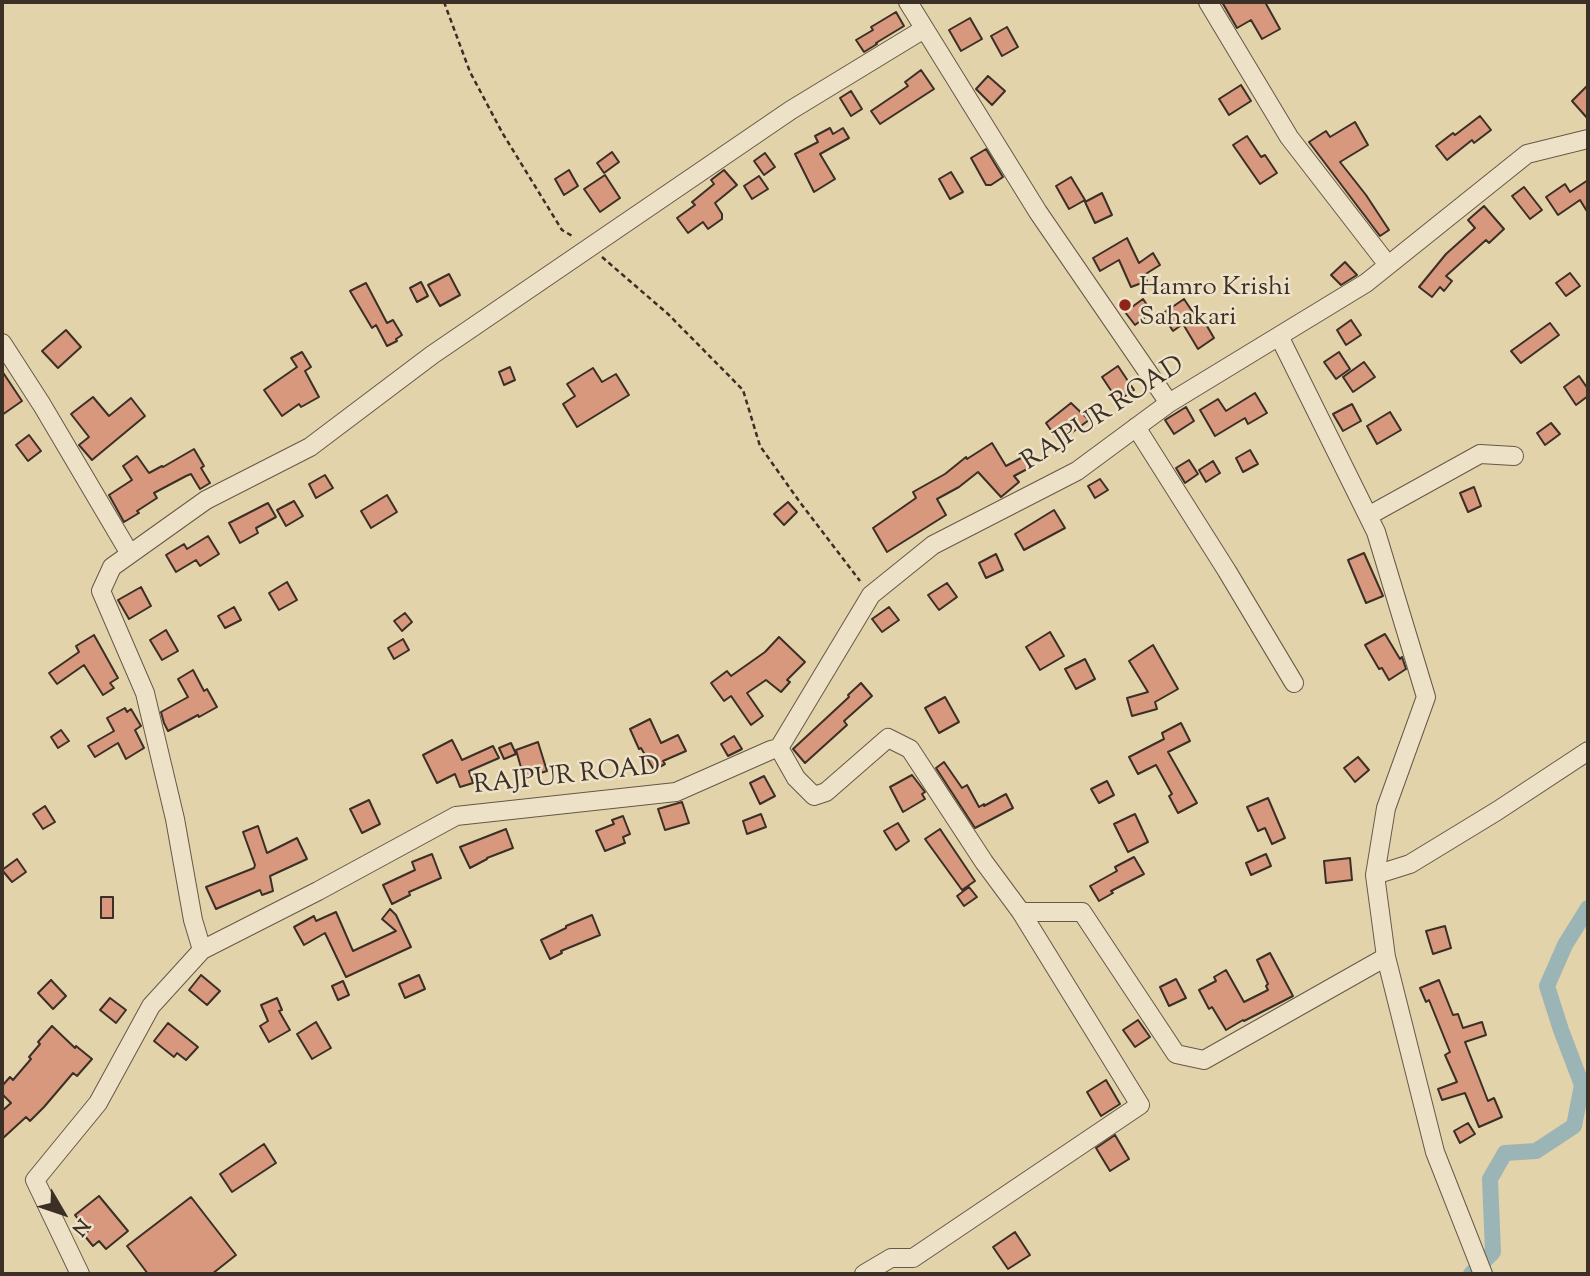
<!DOCTYPE html>
<style>
body{margin:0}
#map{position:relative;width:1590px;height:1276px;overflow:hidden;background:#e3d3aa;font-family:"Sorts Mill Goudy",serif}
canvas{display:block}
.frame{position:absolute;inset:0;border:4px solid #3b2f26;pointer-events:none}
.north{position:absolute;left:28px;top:1178px;width:70px;height:70px;-webkit-text-stroke:5px #ede2c8;paint-order:stroke;rotate:129deg;font-size:19px;font-weight:700;line-height:28px;text-align:center;color:#3b2f26}
.north::after{content:'';display:block;margin:auto;width:24px;height:32px;background:#3b2f26;clip-path:polygon(50% 0,100% 100%,50% 72%,0 100%)}
</style>
<div id="map">
<canvas width="1590" height="1276"></canvas>
<div class="frame"></div>
<div class="north">N</div>
</div>
<script>
const ctx = document.querySelector('canvas').getContext('2d');
ctx.lineJoin = 'round';
const toPath = rows => new Path2D(rows.map(r => 'M' + r).join(''));
function stroke(path, color, width, dash) { ctx.strokeStyle = color; ctx.lineWidth = width; ctx.lineCap = dash ? 'butt' : 'round'; ctx.setLineDash(dash || []); ctx.stroke(path); }
function fillPath(path, color) { ctx.fillStyle = color; ctx.fill(path, 'evenodd'); }
function label(font, color, halo, rows, align = 'center') {
  ctx.font = font + ' "Sorts Mill Goudy",serif'; ctx.lineWidth = 5; ctx.setLineDash([]); ctx.textBaseline = 'middle'; ctx.strokeStyle = halo; ctx.fillStyle = color; for (const [text, x, y, turn = 0] of rows) {
    ctx.save(); ctx.translate(x, y); ctx.rotate((+turn || 0) * Math.PI / 180); ctx.textAlign = isNaN(turn) ? turn : align; if (halo) ctx.strokeText(text, 0, 0); ctx.fillText(text, 0, 0); ctx.restore();
  }
}
stroke(toPath([
 [1471,1274,1493,1252,1490,1179,1505,1153,1536,1151,1574,1126,1582,1085,1561,1030,1547,986,1565,945,1588,908]
]), '#9bb4b5', 16);
const building = toPath([
 [1222,2,1265,2,1280,29,1262,39,1251,20,1237,28,1222,2],
 [896,12,904,26,876,43,877,44,864,52,856,40,873,30,871,27,896,12],
 [970,18,982,39,961,51,949,30,970,18],
 [1007,27,1018,47,1002,56,991,36,1007,27],
 [921,70,934,89,880,124,871,111,908,86,905,82,921,70],
 [988,76,1005,91,992,105,976,89,988,76],
 [1241,85,1251,101,1229,115,1219,99,1241,85],
 [1588,85,1588,119,1572,101,1588,85],
 [851,91,862,109,851,116,840,98,851,91],
 [1480,116,1491,130,1474,143,1472,140,1447,160,1436,146,1453,133,1455,135,1480,116],
 [1355,122,1368,145,1340,162,1366,195,1389,230,1380,236,1309,142,1326,131,1330,137,1355,122],
 [830,128,833,134,843,128,849,138,820,154,835,179,814,192,795,154,818,142,815,136,830,128],
 [1247,136,1261,157,1265,155,1277,173,1260,184,1233,145,1247,136],
 [986,149,1003,177,991,185,986,185,971,158,986,149],
 [612,152,619,162,604,173,597,163,612,152],
 [765,153,775,167,764,175,754,161,765,153],
 [569,170,578,186,564,195,555,179,569,170],
 [724,170,737,185,715,203,722,214,722,219,708,229,703,222,688,233,677,218,695,205,692,202,714,184,711,180,724,170],
 [951,172,963,192,950,199,939,179,951,172],
 [605,175,620,198,600,212,584,189,605,175],
 [759,176,768,189,752,199,744,186,759,176],
 [1071,177,1085,200,1069,209,1056,186,1071,177],
 [1588,180,1588,213,1580,200,1558,215,1546,197,1565,184,1570,192,1588,180],
 [1524,187,1542,210,1530,219,1512,196,1524,187],
 [1102,193,1112,215,1095,223,1085,202,1102,193],
 [1484,206,1504,229,1489,243,1486,240,1446,276,1452,281,1444,291,1440,287,1432,297,1419,287,1446,254,1475,228,1468,220,1484,206],
 [1127,238,1139,263,1153,253,1160,265,1144,275,1147,281,1131,287,1119,260,1100,271,1093,258,1127,238],
 [1345,262,1357,275,1341,285,1331,275,1345,262],
 [1570,273,1580,286,1566,296,1556,283,1570,273],
 [449,274,460,295,440,306,428,285,449,274],
 [421,282,428,296,417,302,410,288,421,282],
 [366,283,387,323,393,320,402,335,396,339,397,341,387,346,376,325,372,328,350,291,366,283],
 [1143,299,1152,312,1135,325,1125,312,1143,299],
 [1184,299,1200,323,1204,321,1214,338,1198,349,1183,324,1173,331,1162,314,1184,299],
 [1351,320,1361,335,1346,345,1337,330,1351,320],
 [1550,323,1559,335,1521,363,1511,351,1550,323],
 [66,330,81,347,58,368,42,351,66,330],
 [302,352,311,367,305,371,319,397,301,407,299,404,282,416,264,390,297,367,291,358,302,352],
 [1339,352,1350,369,1336,379,1324,362,1339,352],
 [1364,362,1375,377,1353,392,1343,377,1364,362],
 [1118,366,1134,390,1118,401,1102,377,1118,366],
 [510,367,515,380,504,385,499,372,510,367],
 [593,368,602,382,616,374,629,395,577,427,563,404,575,396,567,384,593,368],
 [2,371,22,401,2,415,2,371],
 [1579,376,1588,389,1588,396,1576,405,1564,387,1579,376],
 [1255,393,1267,413,1248,424,1245,418,1215,436,1200,410,1218,399,1226,411,1255,393],
 [93,397,109,416,131,398,145,416,92,460,79,445,89,437,71,414,93,397],
 [1071,403,1089,420,1059,442,1046,423,1071,403],
 [1352,404,1361,421,1343,431,1333,414,1352,404],
 [1186,407,1194,421,1174,434,1165,420,1186,407],
 [1390,412,1401,430,1377,444,1367,426,1390,412],
 [1551,423,1560,434,1545,445,1537,433,1551,423],
 [29,435,41,451,28,461,16,445,29,435],
 [992,443,1006,466,1023,457,1029,468,1014,476,1019,482,1001,497,978,472,959,487,937,499,946,515,887,552,873,528,916,498,913,492,945,474,966,457,967,459,992,443],
 [194,449,204,466,201,468,210,483,200,489,191,474,186,476,154,493,157,498,137,511,139,513,124,522,109,495,132,480,123,466,137,456,149,473,162,466,163,467,194,449],
 [1250,450,1258,464,1243,472,1236,458,1250,450],
 [1189,460,1198,474,1185,483,1176,468,1189,460],
 [1213,461,1220,473,1206,482,1199,470,1213,461],
 [325,475,333,488,316,498,309,484,325,475],
 [1100,479,1108,490,1095,498,1088,486,1100,479],
 [1474,487,1481,506,1468,512,1460,493,1474,487],
 [387,495,397,512,371,528,361,511,387,495],
 [294,501,303,516,286,526,277,510,294,501],
 [788,502,797,512,784,525,774,514,788,502],
 [268,503,276,517,256,528,258,533,240,543,229,523,268,503],
 [1054,510,1065,528,1024,550,1015,534,1054,510],
 [208,536,219,554,200,566,196,560,176,572,166,555,184,544,187,549,208,536],
 [1364,553,1383,596,1366,603,1348,560,1364,553],
 [996,554,1003,570,986,578,979,563,996,554],
 [287,582,297,600,279,610,269,593,287,582],
 [947,583,957,597,939,610,928,595,947,583],
 [141,587,151,606,129,619,118,600,141,587],
 [234,607,241,620,225,628,218,616,234,607],
 [889,607,899,620,882,632,872,619,889,607],
 [405,613,412,622,402,631,394,621,405,613],
 [166,630,178,651,162,660,150,640,166,630],
 [1050,632,1064,656,1040,670,1026,647,1050,632],
 [1385,634,1400,659,1402,657,1406,669,1389,680,1382,668,1379,669,1365,645,1385,634],
 [94,635,118,678,110,683,114,688,103,695,84,665,57,684,49,673,79,652,76,646,94,635],
 [779,637,805,662,787,680,790,682,781,692,766,680,747,693,763,716,751,725,731,696,724,701,711,683,727,671,731,676,765,652,779,637],
 [403,639,409,650,394,659,388,648,403,639],
 [1153,645,1178,689,1155,702,1157,709,1132,716,1127,698,1148,692,1129,661,1153,645],
 [1085,659,1095,679,1076,689,1065,669,1085,659],
 [193,670,204,691,207,689,217,707,199,717,198,715,168,731,164,723,161,712,188,697,178,679,193,670],
 [861,683,872,696,844,721,847,725,805,763,793,749,849,697,848,695,861,683],
 [945,697,959,722,939,733,925,708,945,697],
 [125,708,127,712,131,709,141,726,135,730,144,748,126,759,118,743,95,757,88,746,114,731,107,718,125,708],
 [650,719,661,743,678,735,686,751,663,761,665,764,654,770,641,748,639,749,630,729,650,719],
 [1181,723,1190,741,1168,752,1197,803,1178,813,1169,796,1172,794,1156,765,1138,774,1129,757,1164,739,1162,733,1181,723],
 [61,730,69,741,58,748,51,737,61,730],
 [734,736,742,749,728,756,721,744,734,736],
 [452,740,462,760,493,746,499,758,469,771,473,783,460,787,455,774,437,783,423,755,452,740],
 [538,742,547,771,524,778,516,750,538,742],
 [511,743,516,754,504,759,499,748,511,743],
 [1358,757,1369,770,1355,782,1344,768,1358,757],
 [944,762,962,788,967,785,979,807,984,804,984,806,1006,794,1013,808,975,828,936,768,944,762],
 [912,775,925,792,922,794,925,799,903,812,890,787,912,775],
 [764,776,775,796,760,804,750,783,764,776],
 [1107,781,1114,795,1099,803,1091,789,1107,781],
 [1268,798,1285,838,1272,844,1265,828,1258,831,1247,807,1268,798],
 [369,800,380,824,362,833,350,809,369,800],
 [682,802,689,823,665,830,658,809,682,802],
 [45,806,55,822,43,829,33,814,45,806],
 [761,814,766,827,747,834,743,821,761,814],
 [1135,814,1148,842,1128,852,1114,824,1135,814],
 [623,816,630,834,623,837,625,843,605,851,596,831,614,824,612,820,623,816],
 [898,823,909,841,896,850,884,831,898,823],
 [258,826,267,853,297,838,307,859,270,876,273,891,262,895,260,890,216,909,206,887,254,868,255,865,243,832,258,826],
 [506,829,513,848,487,858,487,859,470,868,460,847,506,829],
 [940,829,975,881,962,890,925,839,940,829],
 [432,854,441,878,409,892,410,895,392,904,383,885,415,870,412,862,432,854],
 [1266,854,1271,866,1251,875,1246,863,1266,854],
 [1134,857,1144,874,1111,891,1113,893,1099,901,1090,886,1117,871,1115,867,1134,857],
 [1350,858,1352,880,1326,883,1324,861,1350,858],
 [17,859,26,872,12,882,2,870,17,859],
 [969,887,977,897,964,906,957,896,969,887],
 [101,897,113,897,113,918,101,918,101,897],
 [390,909,396,915,411,947,346,977,325,933,304,945,294,927,314,916,316,921,336,912,353,951,396,931,382,919,390,909],
 [592,915,600,935,561,951,562,953,550,959,541,940,566,928,566,926,592,915],
 [1445,926,1451,948,1433,954,1426,931,1445,926],
 [1270,953,1293,996,1244,1021,1243,1020,1226,1030,1212,1007,1209,1009,1199,990,1216,981,1214,977,1226,970,1244,1002,1268,990,1266,986,1268,984,1257,960,1270,953],
 [201,975,220,991,207,1005,189,990,201,975],
 [419,975,425,989,405,998,399,984,419,975],
 [1176,979,1186,998,1169,1006,1160,987,1176,979],
 [51,980,66,996,53,1009,38,993,51,980],
 [1439,980,1453,1015,1458,1014,1463,1028,1482,1022,1486,1035,1465,1042,1488,1101,1494,1098,1502,1117,1479,1127,1465,1093,1442,1100,1438,1089,1457,1082,1445,1055,1450,1052,1429,1000,1426,1002,1420,988,1439,980],
 [343,981,349,995,338,1000,332,986,343,981],
 [110,998,126,1010,116,1023,100,1010,110,998],
 [277,998,282,1010,279,1011,290,1030,269,1042,260,1026,268,1021,261,1005,277,998],
 [1138,1020,1150,1037,1135,1047,1123,1030,1138,1020],
 [316,1022,331,1048,312,1059,297,1034,316,1022],
 [168,1023,198,1047,186,1060,177,1053,174,1057,154,1041,168,1023],
 [52,1026,75,1048,76,1046,92,1059,77,1076,73,1073,44,1107,30,1121,26,1117,2,1139,2,1111,11,1103,2,1094,2,1086,10,1077,13,1080,31,1059,29,1057,40,1044,38,1042,52,1026],
 [1106,1080,1120,1104,1101,1116,1087,1092,1106,1080],
 [1468,1123,1475,1134,1460,1143,1454,1131,1468,1123],
 [1115,1135,1129,1159,1110,1171,1096,1148,1115,1135],
 [264,1144,276,1163,232,1192,220,1174,264,1144],
 [99,1196,128,1231,106,1249,99,1241,93,1246,84,1235,88,1231,75,1215,99,1196],
 [191,1197,236,1255,212,1274,148,1274,127,1246,191,1197],
 [1015,1232,1030,1255,1008,1269,993,1247,1015,1232]
]);
fillPath(building, '#d7987e');
stroke(building, '#3b2f26', 2);
const minor = toPath([
 [908,2,1038,212,1169,403],
 [1208,2,1289,137,1388,265],
 [1279,336,1376,532,1426,697,1386,808,1375,875,1386,957,1435,1152,1483,1274],
 [2,343,42,405,130,554],
 [1136,427,1227,571,1294,683],
 [1368,516,1480,454,1514,456],
 [779,748,796,778,814,796,826,792,888,738,910,749,984,862,1021,912,1082,912,1176,1054,1204,1060,1386,957],
 [1375,875,1410,864,1497,811,1588,751],
 [202,950,193,920,175,819,145,693,101,591,112,567,206,500,310,447,432,355,791,110,924,29],
 [80,1274,35,1180,98,1103,151,1006,202,950,318,891,456,816,676,792,771,750,779,748,871,595,933,545,1077,471,1169,403,1366,283,1527,154,1588,139],
 [864,1274,891,1258,913,1258,1140,1105,1021,912]
]);
stroke(minor, '#655847', 20);
stroke(toPath([
 [444,2,470,72,503,134,562,230,574,237],
 [602,257,668,314,743,390,760,446,799,501,860,581]
]), '#3b2f26', 2.5, [5, 3.5]);
stroke(minor, '#ede2c8', 18);
for (const [x, y, r, color] of [
 [1125,305,7,"#8f2418"]
]) { const dot = new Path2D(); dot.arc(x, y, r, 0, 2 * Math.PI); ctx.fillStyle = color; ctx.fill(dot); stroke(dot, '#ede2c8', 2.5); }
label('26px', '#3b2f26', '#ede2c8', [
 ["Hamro Krishi",1139,290],
 ["Sahakari",1139,320]
], 'left');
label('26px', '#3b2f26', '#ede2c8', [
 ["RAJPUR ROAD",1104,415,-33],
 ["RAJPUR ROAD",567,778,-6]
]);
</script>
